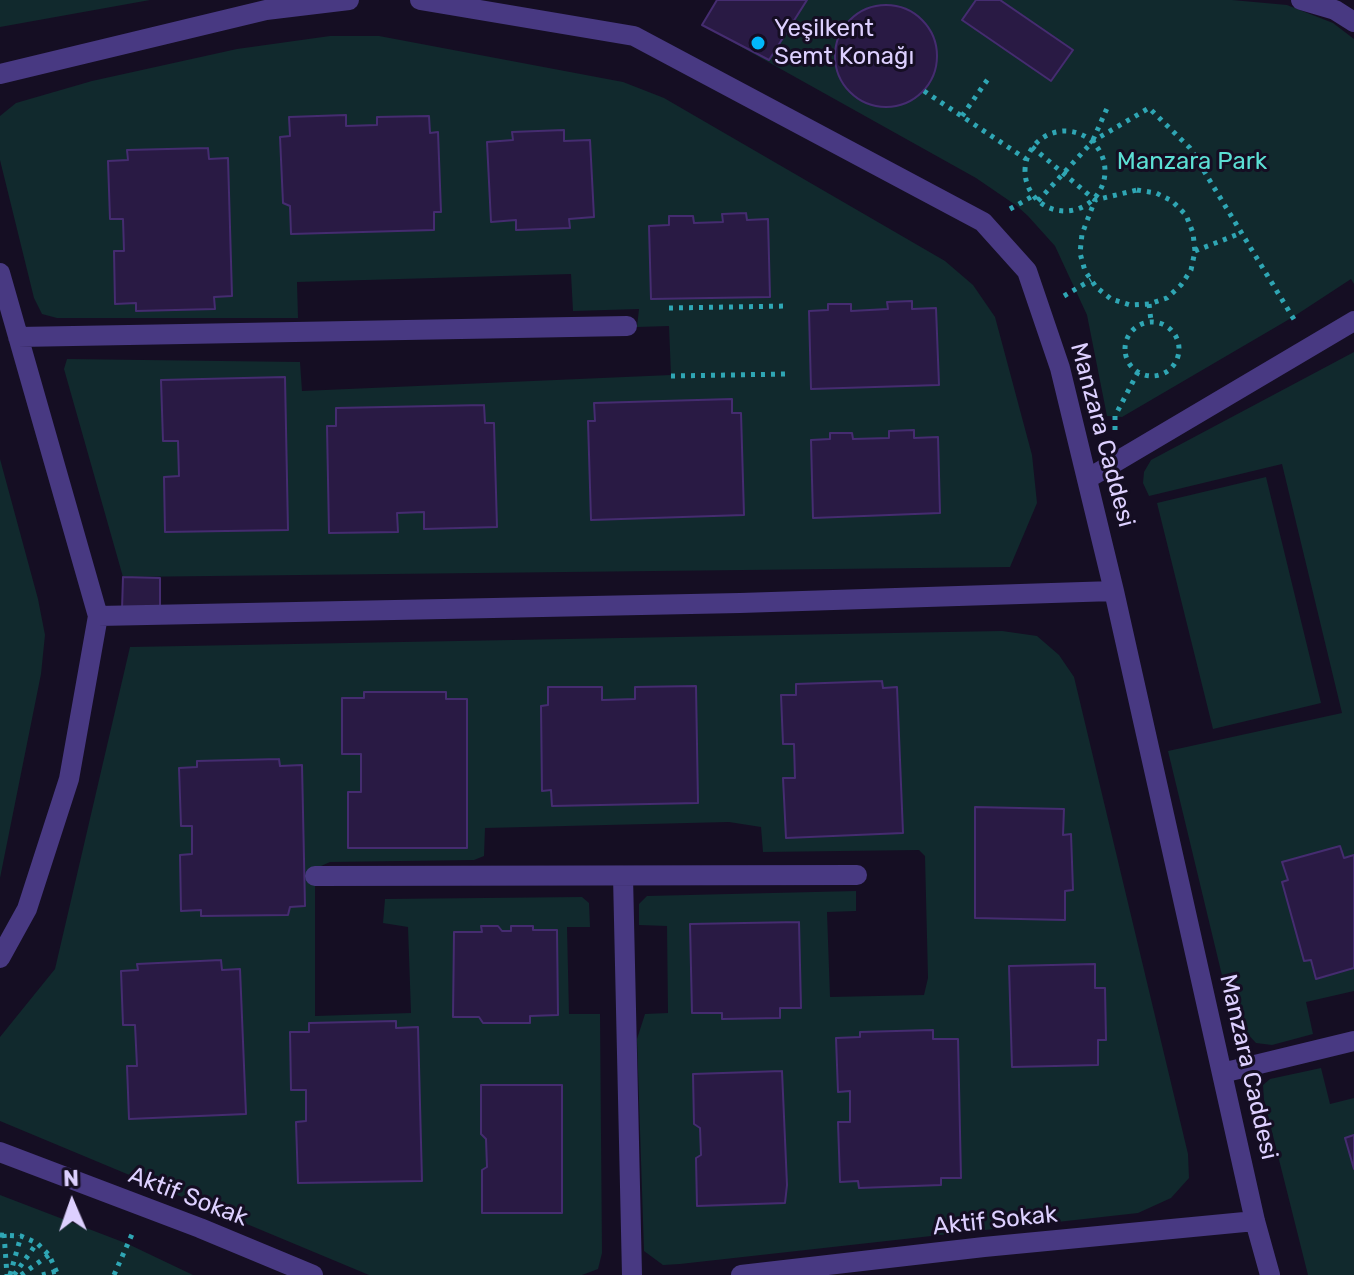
<!DOCTYPE html>
<meta charset="utf-8">
<style>
body{margin:0}
#map{position:relative;width:1354px;height:1275px;overflow:hidden;background:#150e23;font-family:Rubik,sans-serif}
canvas{display:block}
.north{position:absolute;left:32px;top:1163px;width:80px;height:80px;-webkit-text-stroke:6px #150e23;paint-order:stroke;rotate:358deg;font-size:22px;font-weight:700;line-height:32px;text-align:center;color:#ddd0ff}
.north::after{content:'';display:block;margin:auto;width:28px;height:36px;background:#ddd0ff;clip-path:polygon(50% 0,100% 100%,50% 72%,0 100%)}
</style>
<div id="map">
<canvas width="1354" height="1275"></canvas>
<div class="north">N</div>
</div>
<script>
const ctx = document.querySelector('canvas').getContext('2d');
ctx.lineJoin = 'round';
function fillPath(path, color) { ctx.fillStyle = color; ctx.fill(path, 'evenodd'); }
const toPath = rows => new Path2D(rows.map(r => 'M' + r).join(''));
function stroke(path, color, width, dash) { ctx.strokeStyle = color; ctx.lineWidth = width; ctx.lineCap = dash ? 'butt' : 'round'; ctx.setLineDash(dash || []); ctx.stroke(path); }
function label(font, color, halo, rows, align = 'center') {
  ctx.font = font + ' Rubik,sans-serif'; ctx.lineWidth = 6; ctx.setLineDash([]); ctx.textBaseline = 'middle'; ctx.strokeStyle = halo; ctx.fillStyle = color; for (const [text, x, y, turn = 0] of rows) {
    ctx.save(); ctx.translate(x, y); ctx.rotate((+turn || 0) * Math.PI / 180); ctx.textAlign = isNaN(turn) ? turn : align; if (halo) ctx.strokeText(text, 0, 0); ctx.fillText(text, 0, 0); ctx.restore();
  }
}
fillPath(toPath([
 [0,0,150,0,0,27],
 [717,0,1232,0,1287,5,1333,23,1354,39,1354,284,1351,279,1293,317,1122,417,1107,416,1087,315,1055,246,1028,216,1017,206,976,178,702,25],
 [330,36,379,36,623,82,664,98,945,261,973,285,995,317,1032,455,1037,503,1010,567,123,577,64,369,67,359,300,362,302,391,671,375,669,326,637,327,639,309,573,311,571,274,297,282,298,318,57,318,42,314,34,298,0,160,0,116,16,103,92,81,237,49],
 [1354,352,1354,991,1306,1002,1313,1034,1272,1045,1256,1043,1232,1017,1168,751,1342,713,1282,464,1149,496,1143,483,1144,472,1151,460],
 [0,459,38,599,45,635,41,674,0,878],
 [1266,477,1321,703,1213,729,1157,503],
 [1002,631,1037,636,1059,655,1074,677,1188,1154,1189,1178,1171,1198,1138,1213,680,1264,663,1265,644,1251,637,1039,645,1014,668,1013,667,926,639,925,639,904,647,896,856,891,856,911,827,912,830,997,924,995,928,978,925,856,919,850,763,852,761,827,729,822,485,828,484,856,474,860,330,862,321,866,315,876,315,1016,411,1013,408,927,383,923,385,899,582,897,589,903,590,927,567,927,569,1014,600,1014,602,1253,598,1269,582,1275,369,1275,0,1121,0,1037,55,969,130,647],
 [1321,1068,1330,1104,1354,1098,1354,1275,1308,1275,1264,1100,1263,1085,1270,1079],
 [0,1195,128,1244,193,1275,0,1275]
]), '#11292d');
const building = toPath([
 [717,0,807,0,769,60,702,25,717,0],
 [976,0,1000,0,1073,50,1051,81,962,20,976,0],
 '835 56a51 51 0 1 1 102 0a51 51 0 1 1-102 0Z',
 [346,115,346,126,377,125,377,117,429,116,430,133,438,132,441,212,434,212,434,230,291,234,290,206,283,203,280,137,290,136,289,117,346,115],
 [564,130,564,141,590,140,594,217,569,219,570,228,516,230,516,220,491,222,487,142,513,140,512,132,564,130],
 [208,148,209,159,228,158,232,296,214,297,215,309,136,311,136,303,115,304,114,251,124,251,123,219,110,219,108,161,128,160,127,150,208,148],
 [746,213,747,220,768,219,770,297,651,299,649,226,669,225,669,216,693,216,694,223,723,222,722,214,746,213],
 [912,301,912,309,936,308,939,385,811,389,809,311,828,310,828,304,851,304,851,311,888,309,887,302,912,301],
 [285,377,288,530,165,532,164,477,179,476,178,441,163,441,161,380,285,377],
 [732,399,732,413,741,413,744,515,591,520,588,421,595,421,594,403,732,399],
 [484,405,485,423,494,423,497,527,424,529,424,512,397,513,398,532,329,533,327,426,336,426,336,408,484,405],
 [914,430,914,438,938,437,940,513,813,518,811,440,830,439,830,433,852,433,853,439,889,438,889,431,914,430],
 [123,577,160,578,160,611,122,610,123,577],
 [882,681,883,688,897,687,903,833,786,838,783,778,795,778,794,744,783,744,781,695,796,695,796,684,882,681],
 [696,686,698,803,552,806,551,790,542,791,541,706,548,705,548,687,602,687,602,700,635,699,635,687,696,686],
 [364,692,446,692,446,699,467,699,467,848,348,848,348,792,361,792,361,754,342,754,342,698,364,698,364,692],
 [279,759,280,766,302,765,305,906,290,907,288,915,201,916,201,910,181,911,180,855,192,854,192,826,181,826,179,768,197,767,197,761,279,759],
 [975,807,1064,809,1063,835,1071,834,1073,890,1065,891,1065,920,975,918,975,807],
 [1340,846,1344,858,1354,855,1354,968,1316,979,1311,960,1304,961,1282,882,1288,880,1282,862,1340,846],
 [799,922,801,1008,780,1008,780,1018,722,1019,722,1013,692,1013,690,924,799,922],
 [481,926,498,926,502,931,511,931,511,926,533,926,533,930,557,930,558,1015,530,1016,530,1023,483,1023,479,1017,453,1017,454,932,482,932,481,926],
 [221,960,222,970,240,969,246,1114,129,1119,127,1066,137,1066,135,1025,123,1025,121,971,138,970,137,964,221,960],
 [1095,964,1095,988,1105,988,1106,1040,1098,1040,1098,1065,1012,1067,1009,966,1095,964],
 [396,1021,396,1028,418,1027,422,1181,298,1183,296,1122,306,1121,306,1090,291,1090,290,1032,309,1032,309,1023,396,1021],
 [933,1030,933,1039,958,1039,961,1178,941,1178,941,1185,859,1188,858,1181,840,1182,838,1122,850,1122,850,1091,838,1092,836,1038,860,1037,860,1032,933,1030],
 [782,1071,787,1185,785,1203,697,1206,696,1158,701,1155,700,1128,694,1124,693,1074,782,1071],
 [481,1085,562,1085,562,1213,482,1213,482,1170,487,1167,486,1139,481,1134,481,1085],
 [1354,1135,1354,1169,1345,1138,1354,1135]
]);
fillPath(building, '#291a44');
stroke(building, '#452c70', 2);
stroke(toPath([
 [924,91,1026,159],
 [962,116,988,79],
 '1025 171a40 40 0 1 1 80 0a40 40 0 1 1-80 0Z',
 [1093,140,1108,106],
 [1032,147,1095,200],
 [1137,190,1156,193,1172,201,1186,215,1193,233,1195,251,1191,270,1181,285,1167,298,1149,304,1130,305,1111,299,1096,287,1085,271,1080,253,1082,234,1095,200,1137,190],
 [1038,201,1093,141,1149,108,1190,148,1295,321],
 [1010,209,1033,196],
 [1195,251,1241,233],
 [1064,296,1091,280],
 [1149,304,1151,321],
 [669,308,788,306],
 '1125 349a27 27 0 1 1 54 0a27 27 0 1 1-54 0Z',
 [671,376,787,374],
 [1115,430,1115,416,1138,372],
 [4,1234,7,1275],
 [0,1235,21,1236,37,1243,49,1255,58,1275],
 [10,1275,21,1236],
 [14,1275,37,1243],
 [21,1275,49,1255],
 [42,1275,57,1271],
 [114,1275,133,1232]
]), '#2fa6b4', 5, [4, 6]);
stroke(toPath([
 [420,0,634,36,983,222,1027,271,1060,368,1114,591,1255,1221,1270,1275],
 [1301,0,1335,10,1354,22],
 [0,74,266,10,349,0],
 [0,273,98,616,69,779,27,909,0,958],
 [18,337,627,326],
 [1087,479,1354,321],
 [98,616,740,603,1114,591],
 [315,876,857,875],
 [623,876,632,1275],
 [1222,1073,1354,1041],
 [0,1152,200,1228,313,1275],
 [741,1275,984,1247,1255,1221]
]), '#483982', 20);
for (const [x, y, r, color] of [
 [758,43,8,"#01b7fa"]
]) { const dot = new Path2D(); dot.arc(x, y, r, 0, 2 * Math.PI); ctx.fillStyle = color; ctx.fill(dot); stroke(dot, '#150e23', 3); }
label('24px', '#ddd0ff', '#150e23', [
 ["Yeşilkent",774,29],
 ["Semt Konağı",774,57]
], 'left');
label('24px', '#5cdfd4', '#150e23', [
 ["Manzara Park",1192,162]
]);
label('24px', '#ddd0ff', '#150e23', [
 ["Manzara Caddesi",1102,435,75],
 ["Manzara Caddesi",1248,1067,77],
 ["Aktif Sokak",188,1197,21],
 ["Aktif Sokak",995,1221,-6]
]);
</script>
